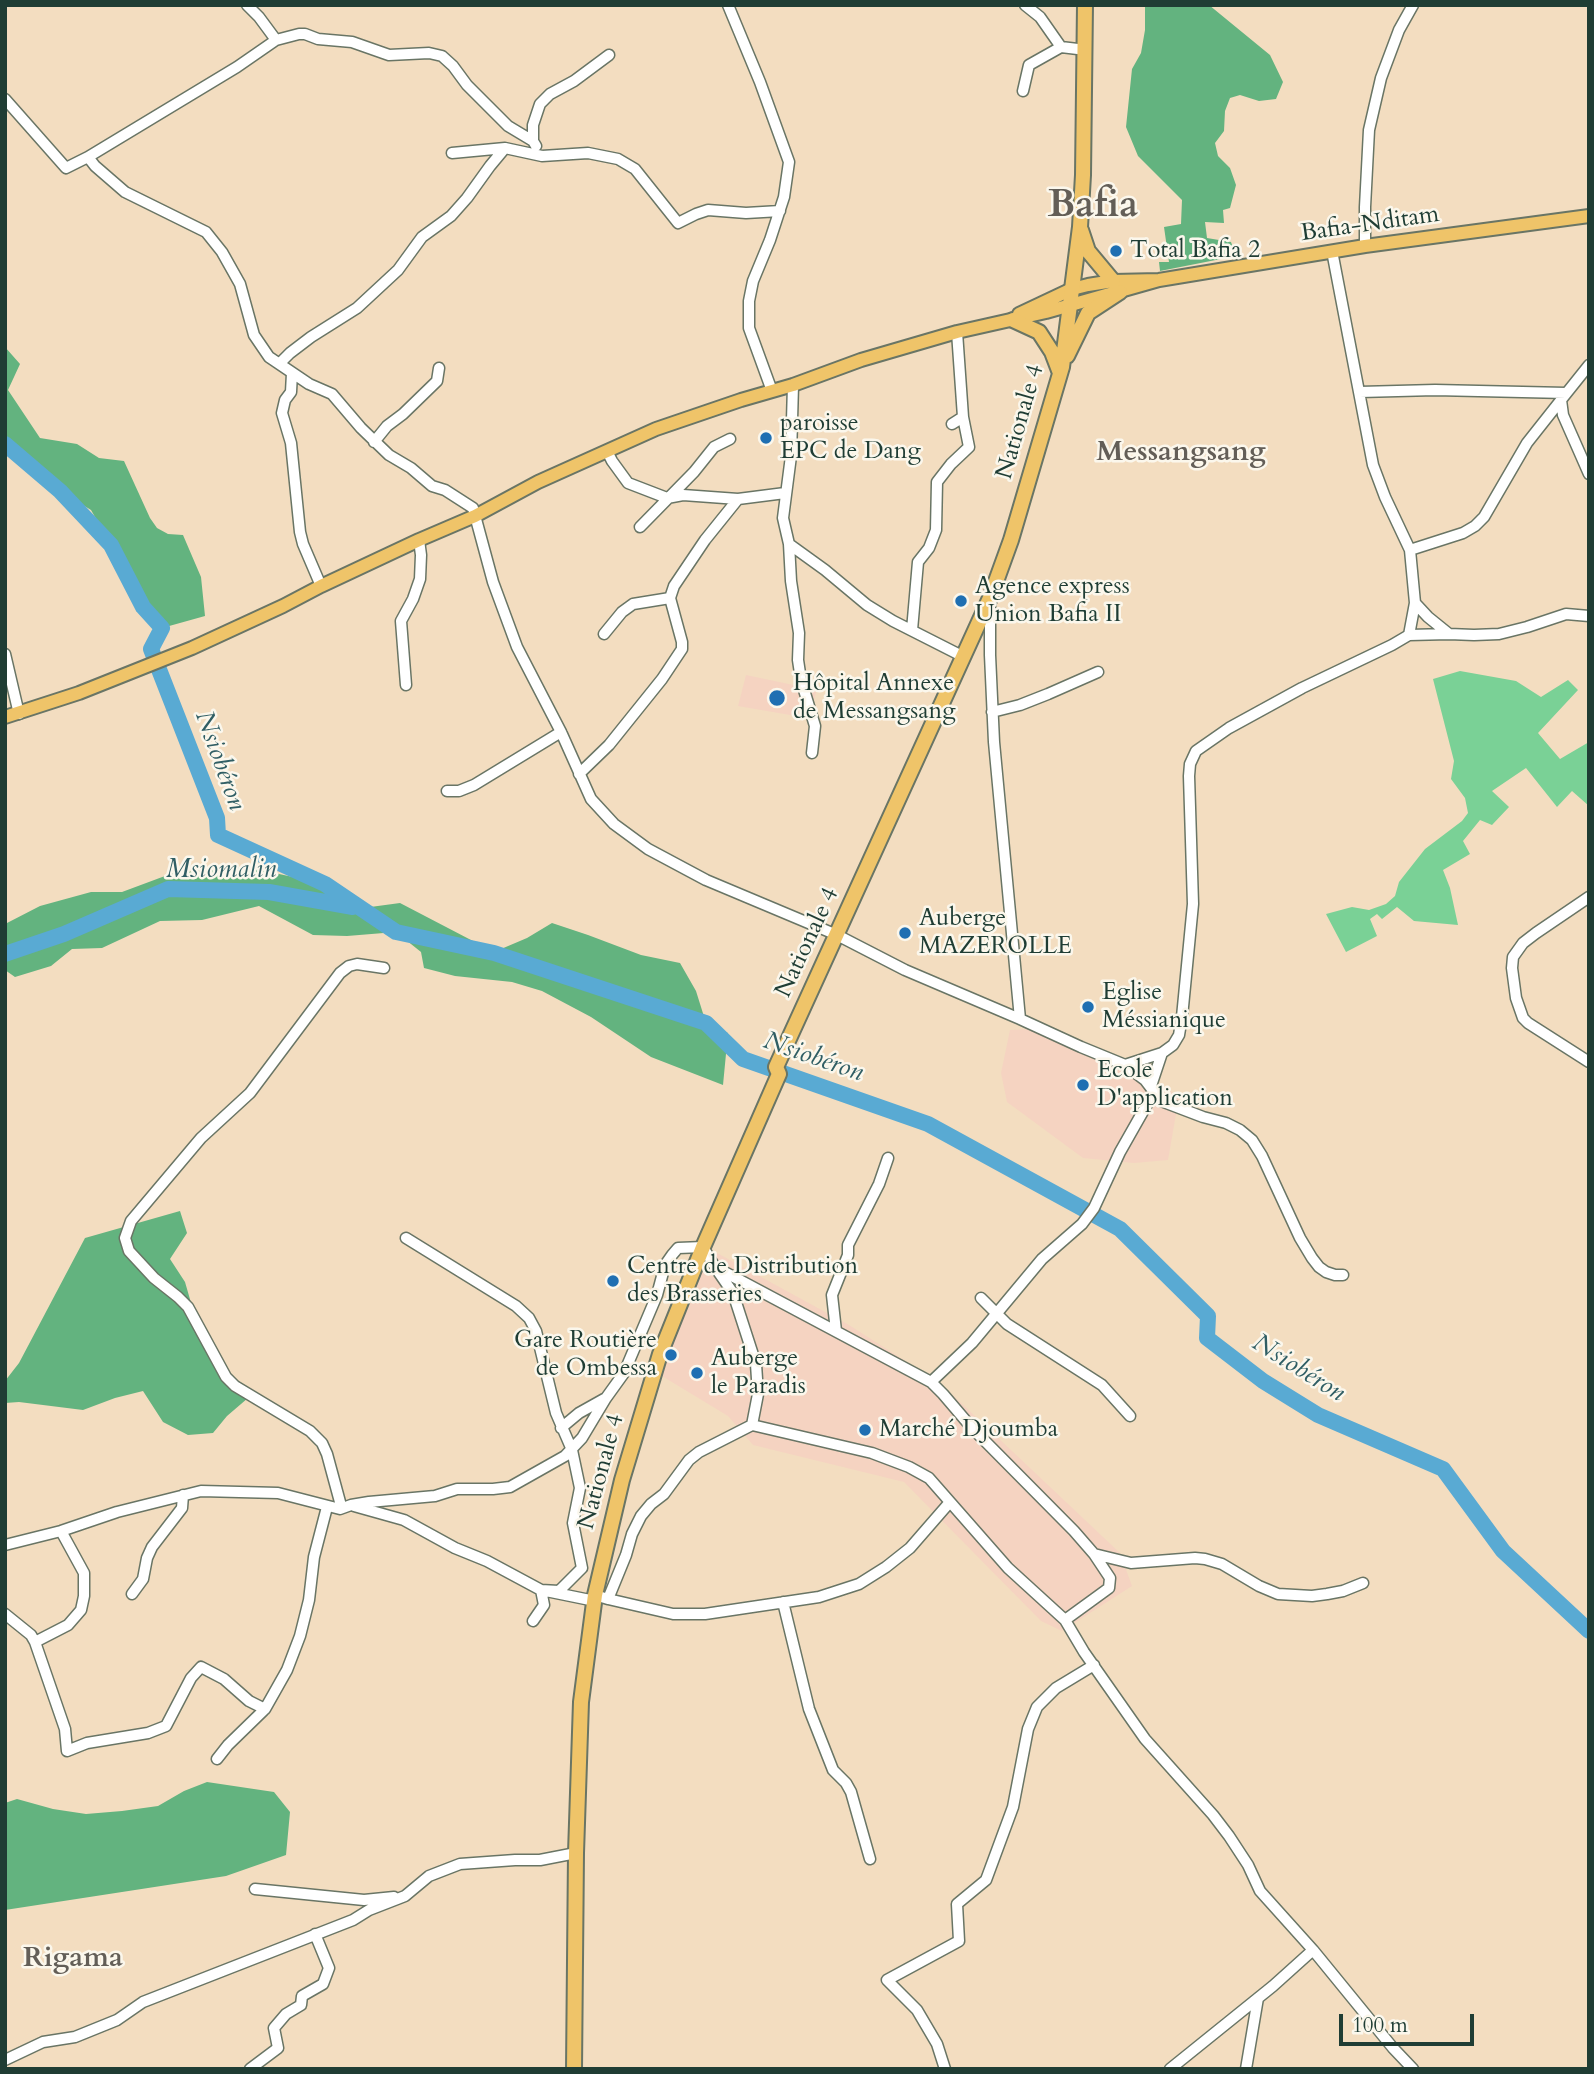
<!DOCTYPE html>
<meta charset="utf-8">
<style>
body{margin:0}
#map{position:relative;width:1594px;height:2074px;overflow:hidden;background:#f3ddc0;font-family:Cardo,serif}
canvas{display:block}
.frame{position:absolute;inset:0;border:7px solid #1f3d34;pointer-events:none}
.scale{position:absolute;left:1339px;top:2014px;width:135px;height:32px;box-sizing:border-box;border:4px solid #1f3d34;border-top:0;padding-left:9px;font-size:21px;line-height:24px;white-space:nowrap;color:#1f3d34;-webkit-text-stroke:5px #fbf7ec;paint-order:stroke}
</style>
<div id="map">
<canvas width="1594" height="2074"></canvas>
<div class="frame"></div>
<div class="scale">100 m</div>
</div>
<script>
const ctx = document.querySelector('canvas').getContext('2d');
ctx.lineJoin = 'round';
function fillPath(path, color) { ctx.fillStyle = color; ctx.fill(path, 'evenodd'); }
const toPath = rows => new Path2D(rows.map(r => 'M' + r).join(''));
function stroke(path, color, width, dash) { ctx.strokeStyle = color; ctx.lineWidth = width; ctx.lineCap = dash ? 'butt' : 'round'; ctx.setLineDash(dash || []); ctx.stroke(path); }
function label(font, color, halo, rows, align = 'center') {
  ctx.font = font + ' Cardo,serif'; ctx.lineWidth = 5; ctx.setLineDash([]); ctx.textBaseline = 'middle'; ctx.strokeStyle = halo; ctx.fillStyle = color; for (const [text, x, y, turn = 0] of rows) {
    ctx.save(); ctx.translate(x, y); ctx.rotate((+turn || 0) * Math.PI / 180); ctx.textAlign = isNaN(turn) ? turn : align; if (halo) ctx.strokeText(text, 0, 0); ctx.fillText(text, 0, 0); ctx.restore();
  }
}
fillPath(toPath([
 [746,675,817,690,808,718,738,706],
 [1030,1029,1145,1074,1179,1097,1168,1160,1134,1163,1083,1158,1007,1102,1001,1073,1010,1030],
 [706,1247,849,1325,940,1383,1120,1553,1132,1586,1062,1631,1041,1621,904,1482,753,1445,728,1416,657,1373]
]), '#f5d3c1');
fillPath(toPath([
 [1460,671,1516,681,1541,697,1568,680,1578,690,1538,733,1560,759,1589,742,1589,806,1572,791,1557,807,1526,768,1492,791,1509,807,1492,825,1480,820,1463,841,1470,854,1443,870,1450,888,1458,925,1414,921,1397,907,1382,919,1377,914,1370,919,1377,936,1346,952,1326,914,1352,907,1369,910,1386,904,1395,896,1399,882,1425,849,1462,821,1468,813,1465,798,1451,779,1454,761,1433,679]
]), '#7ad196');
fillPath(toPath([
 [1145,5,1209,5,1270,55,1283,82,1276,99,1259,101,1240,95,1230,98,1225,111,1224,131,1215,143,1218,156,1230,168,1236,185,1230,208,1223,210,1224,223,1205,222,1207,238,1231,242,1236,256,1160,271,1159,262,1169,262,1164,227,1181,224,1182,200,1138,156,1126,127,1132,69,1141,53,1145,30],
 [5,347,20,364,8,390,40,438,77,444,99,458,124,461,150,518,157,528,168,534,183,535,201,577,205,616,162,628,143,607,111,545,91,510,60,491,5,445],
 [247,867,325,884,363,908,400,903,494,952,527,938,552,923,588,935,641,955,680,963,696,991,706,1023,728,1033,723,1085,651,1057,591,1017,542,991,512,982,455,976,424,968,421,952,396,932,347,936,313,935,259,906,202,920,160,921,102,948,72,949,51,966,15,977,5,970,5,926,7,923,40,906,91,892,122,892,173,873],
 [180,1211,187,1233,170,1259,185,1282,200,1334,234,1378,255,1392,227,1416,213,1433,188,1435,163,1422,143,1391,115,1398,83,1410,19,1402,5,1403,5,1381,19,1363,85,1238],
 [207,1782,274,1792,290,1812,286,1855,226,1876,5,1910,5,1803,17,1799,53,1809,86,1814,122,1811,158,1806,184,1791]
]), '#63b37f');
stroke(toPath([
 [5,444,60,491,111,545,143,607,162,628,151,649,217,818,218,835,325,884,396,932,494,953,706,1023,743,1059,928,1124,1120,1229,1208,1316,1207,1338,1263,1381,1318,1415,1443,1469,1503,1551,1589,1631],
 [5,954,64,934,168,889,269,892,353,907]
]), '#59aad3', 16);
const minor = toPath([
 [247,5,259,17,276,40],
 [728,5,760,82,789,162,784,197,770,240,753,281,749,301,749,328,772,391],
 [1025,5,1040,17,1061,47],
 [1023,91,1029,65,1061,47,1086,50],
 [5,99,66,168,88,157,95,166,125,192,206,232,222,252,240,284,254,335,269,357,309,384,332,394,361,428,389,455,411,468,432,486,445,490,473,508,493,582,517,647,561,732,591,799,614,824,648,849,706,880,837,935,905,970,1020,1019],
 [536,146,533,141,533,125,540,104,550,94,574,81,609,55],
 [452,153,505,148,542,156,588,153,618,159,635,169,678,223,696,214,708,210,746,213,780,211],
 [88,157,237,67,276,40,299,34,305,34,318,39,352,42,389,55,429,53,442,56,453,66,467,85,508,126,533,141],
 [1365,246,1365,207,1369,130,1381,78,1399,30,1413,5],
 [1332,251,1373,465,1385,497,1410,550,1415,603,1428,617,1449,634,1474,635,1499,634,1527,627,1566,614,1589,616],
 [279,364,290,353,311,337,357,308,398,270,422,237,451,216,467,198,490,166,505,148],
 [1589,365,1561,400,1563,415,1589,474],
 [292,373,291,392,285,400,282,413,291,443,300,532,303,544,321,586],
 [793,385,791,456,783,518,789,544,791,581,799,633,798,660,801,680,815,726,812,753],
 [1360,392,1435,390,1566,393],
 [952,424,963,417,957,332],
 [374,442,387,426,403,414,437,381,439,368],
 [607,451,612,461,628,483,667,498,683,495,738,499,785,493],
 [640,527,694,472,714,447,730,439],
 [789,544,825,570,867,605,893,621,964,657],
 [1410,550,1463,533,1475,526,1484,517,1527,443,1561,400],
 [990,602,990,655,994,742,1020,1019,1081,1047,1125,1065,1145,1080,1161,1101,1203,1117,1226,1123,1240,1130,1252,1140,1262,1156,1300,1238,1312,1258,1319,1267,1326,1272,1335,1275,1343,1275],
 [912,630,918,562,929,548,936,530,937,482,951,464,969,447,963,417],
 [604,634,622,612,633,604,670,598],
 [1409,635,1415,603],
 [5,654,19,714],
 [406,685,401,621,413,599,420,579,421,555,419,540],
 [992,712,1020,705,1048,694,1098,672],
 [579,774,609,745,662,679,682,649,682,642,670,598,674,586,705,540,738,499],
 [447,791,459,791,474,785,561,732],
 [1589,897,1536,933,1523,943,1513,957,1512,968,1516,998,1523,1018,1528,1023,1589,1062],
 [1125,1065,1162,1053,1173,1045,1179,1035,1182,1017,1193,904,1189,776,1190,764,1196,751,1229,728,1302,688,1392,645,1409,635,1449,634],
 [1151,1086,1162,1053],
 [406,1238,516,1306,529,1318,536,1331,556,1413,572,1450,580,1488,573,1523,582,1568,559,1591,541,1590,544,1605,533,1621],
 [981,1298,1007,1324,1102,1385,1130,1416],
 [836,1331,832,1295,848,1255,848,1245,879,1184,888,1158],
 [931,1382,972,1343,1042,1259,1082,1224,1094,1208,1120,1152,1154,1092],
 [752,1425,758,1394,756,1364,733,1293,715,1267,931,1382,943,1394,972,1428,1074,1531,1094,1554,1110,1578,1109,1588,1065,1620],
 [561,1428,579,1413,604,1399],
 [354,1506,404,1520,455,1548,487,1561,541,1590,595,1601],
 [340,1509,340,1502,327,1454,322,1443,310,1431,235,1386,226,1377,188,1307,178,1297,154,1278,129,1251,125,1238,131,1221,201,1138,250,1093,340,973,349,966,357,964,384,968],
 [5,1545,61,1531,117,1512,201,1491,278,1493,340,1509,351,1505,369,1502,435,1496,457,1489,493,1489,510,1487,565,1456,582,1438,606,1398,624,1373,657,1295,665,1265,672,1255,678,1248,703,1247,715,1267],
 [1094,1554,1131,1563,1195,1558,1205,1559,1222,1564,1259,1586,1278,1594,1312,1596,1327,1594,1343,1591,1363,1583],
 [132,1594,143,1579,147,1558,152,1547,182,1508,183,1495],
 [595,1595,608,1599,626,1555,632,1534,641,1516,651,1504,664,1494,689,1460,699,1452,752,1425,872,1453,909,1467,929,1478,1008,1568,1065,1620,1084,1652,1145,1739,1213,1815,1229,1836,1248,1865,1260,1891,1313,1950,1393,2048,1413,2069],
 [608,1599,673,1614,705,1614,819,1597,859,1584,886,1567,910,1548,950,1502],
 [783,1602,809,1709,833,1770,846,1783,851,1792,870,1859],
 [5,1614,31,1635,35,1642,65,1729,67,1751,87,1743,148,1733,166,1726,191,1678,201,1667,224,1679,249,1701,265,1709,287,1670,300,1636,309,1600,314,1557,327,1507],
 [35,1642,68,1625,81,1610,84,1596,84,1573,61,1531],
 [217,1759,228,1745,265,1709],
 [255,1889,364,1900,394,1897],
 [5,2060,43,2042,75,2037,117,2020,143,2002,353,1920,369,1910,405,1896,429,1876,460,1864,515,1860,540,1860,576,1853],
 [250,2069,278,2048,274,2028,286,2014,301,2005,302,1996,323,1984,329,1968,315,1934],
 [945,2069,937,2044,917,2010,887,1980,959,1941,957,1904,986,1880,1013,1807,1028,1729,1037,1707,1056,1688,1094,1665],
 [1170,2069,1273,1986,1313,1950],
 [1246,2069,1258,1998]
]);
const major = toPath([
 [1019,314,1072,289,1088,285,1113,281,1159,280,1365,246,1589,216],
 [5,717,79,693,192,648,283,606,321,586,419,540,475,516,538,482,656,429,741,400,793,385,861,360,957,332,1046,312,1159,280]
]);
const highway = toPath([
 [1081,230,1088,251,1113,281],
 [1013,320,1039,332,1052,352,1060,373],
 [1067,356,1088,313,1120,292],
 [574,2069,576,1853,581,1702,595,1595,622,1480,660,1354,703,1247,779,1074,776,1067,990,598,1011,540,1062,367,1080,227,1083,175,1085,5]
]);
stroke(minor, '#697565', 13);
stroke(major, '#697565', 16);
stroke(highway, '#697565', 18);
stroke(minor, '#fff', 10);
stroke(major, '#efc469', 12);
stroke(highway, '#efc469', 14);
for (const [x, y, r, color] of [
 [1116,251,7,"#1f6fb2"],
 [766,438,7,"#1f6fb2"],
 [961,601,7,"#1f6fb2"],
 [777,698,9,"#1f6fb2"],
 [905,933,7,"#1f6fb2"],
 [1088,1007,7,"#1f6fb2"],
 [1083,1085,7,"#1f6fb2"],
 [613,1281,7,"#1f6fb2"],
 [671,1355,7,"#1f6fb2"],
 [697,1373,7,"#1f6fb2"],
 [865,1430,7,"#1f6fb2"]
]) { const dot = new Path2D(); dot.arc(x, y, r, 0, 2 * Math.PI); ctx.fillStyle = color; ctx.fill(dot); stroke(dot, '#fbf7ec', 2.5); }
label('24px', '#1f3d34', '#fbf7ec', [
 ["Bafia-Nditam",1370,225,-8],
 ["Nationale 4",1021,422,-74],
 ["Nationale 4",808,943,-65],
 ["Nationale 4",602,1472,-75]
]);
label('24px', '#1f3d34', '#fbf7ec', [
 ["Total Bafia 2",1130,251],
 ["paroisse",780,424],
 ["EPC de Dang",780,452],
 ["Agence express",975,587],
 ["Union Bafia II",975,615],
 ["Hôpital Annexe",793,684],
 ["de Messangsang",793,712],
 ["Auberge",919,919],
 ["MAZEROLLE",919,947],
 ["Eglise",1102,993],
 ["Méssianique",1102,1021],
 ["Ecole",1097,1071],
 ["D'application",1097,1099],
 ["Centre de Distribution",627,1267],
 ["des Brasseries",627,1295],
 ["Gare Routière",657,1341,"right"],
 ["de Ombessa",657,1369,"right"],
 ["Auberge",711,1359],
 ["le Paradis",711,1387],
 ["Marché Djoumba",879,1430]
], 'left');
label('italic 26px', '#305e64', '#fbf7ec', [
 ["Nsiobéron",219,761,70],
 ["Msiomalin",221,871],
 ["Nsiobéron",813,1058,19],
 ["Nsiobéron",1298,1369,32]
]);
label('bold 28px', '#635e57', '#fbf7ec', [
 ["Messangsang",1181,454],
 ["Rigama",73,1960]
]);
label('bold 38px', '#635e57', '#fbf7ec', [
 ["Bafia",1093,207]
]);
</script>
